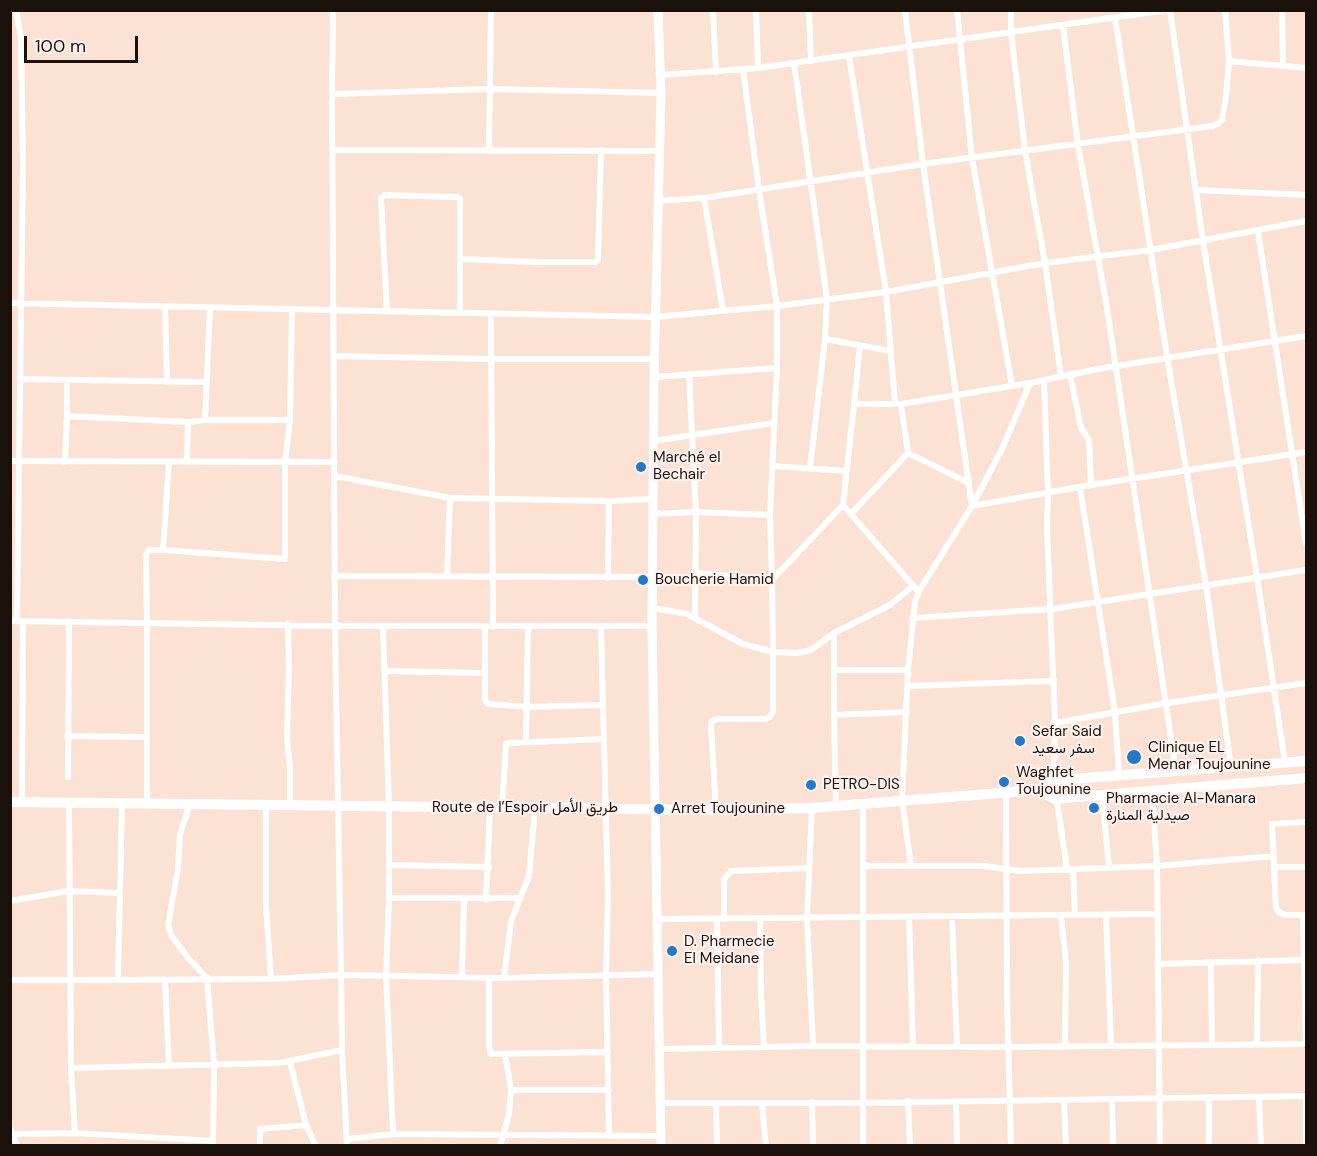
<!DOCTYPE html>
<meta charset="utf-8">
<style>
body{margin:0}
#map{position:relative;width:1317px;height:1156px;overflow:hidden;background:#fce1d5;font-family:"DM Sans",sans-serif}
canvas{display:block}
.frame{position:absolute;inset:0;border:12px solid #1a110d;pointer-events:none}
.scale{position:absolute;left:24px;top:36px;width:114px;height:27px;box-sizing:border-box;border:3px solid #1a110d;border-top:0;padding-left:8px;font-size:18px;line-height:21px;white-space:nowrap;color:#1a110d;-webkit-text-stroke:4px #fdf2ed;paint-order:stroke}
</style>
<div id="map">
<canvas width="1317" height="1156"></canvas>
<div class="frame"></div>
<div class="scale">100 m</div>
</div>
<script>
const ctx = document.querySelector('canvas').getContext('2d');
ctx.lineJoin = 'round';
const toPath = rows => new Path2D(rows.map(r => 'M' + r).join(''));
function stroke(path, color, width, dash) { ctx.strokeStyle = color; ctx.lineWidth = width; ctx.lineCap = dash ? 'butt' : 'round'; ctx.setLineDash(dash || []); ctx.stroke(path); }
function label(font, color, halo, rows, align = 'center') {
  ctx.font = font + ' "DM Sans",Vazirmatn,sans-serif'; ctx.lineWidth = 4.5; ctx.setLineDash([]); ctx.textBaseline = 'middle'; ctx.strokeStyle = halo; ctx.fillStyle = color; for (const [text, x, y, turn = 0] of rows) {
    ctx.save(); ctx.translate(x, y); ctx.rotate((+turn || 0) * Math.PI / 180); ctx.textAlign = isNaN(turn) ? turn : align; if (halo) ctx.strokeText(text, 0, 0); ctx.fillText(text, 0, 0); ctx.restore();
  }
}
stroke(toPath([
 [16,10,21,38,23,163,17,621],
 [713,10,716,72],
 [756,10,758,68],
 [809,10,811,61],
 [905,10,923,164,972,506],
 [957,10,972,158,1012,386],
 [1011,10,1011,32,1025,151,1045,263,1061,376],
 [1170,10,1203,241,1257,577,1285,762],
 [1225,10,1229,61,1306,68],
 [1282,10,1283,66],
 [1115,18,1167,357,1206,585,1231,767],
 [1063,26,1078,145,1107,308,1176,772],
 [794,63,827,299,825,339,810,468],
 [661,75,758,68,1167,10],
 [332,94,333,10],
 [332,150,658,151],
 [489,150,491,10],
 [1196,190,1306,195],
 [704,198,723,310],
 [657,201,704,198,923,164,1213,126,1219,123,1222,119,1226,97,1229,61],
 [1258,232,1306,544],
 [461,259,534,262,595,262,598,260,601,150],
 [10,303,655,317,777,306,886,292,849,56],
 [165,307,167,382],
 [387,312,381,198,385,195,457,197,460,199,460,313],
 [491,314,493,627],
 [825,339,891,351],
 [334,356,492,359,654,359],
 [1070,374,1081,428,1089,440,1091,485],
 [654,377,777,368,777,306,759,190,743,69],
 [20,379,205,382],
 [67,380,67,416,188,422,205,420,290,420],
 [1044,380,1048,493,1047,529,1055,723,1054,781,1067,869],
 [854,404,860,346],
 [895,404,886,292,1045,263,1151,250,1306,221],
 [897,404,854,404,843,505,916,589],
 [205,420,210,308],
 [653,441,774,423],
 [908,453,901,404,1030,383,1098,369,1306,336],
 [10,461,335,462],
 [187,461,188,422],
 [65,462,67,416],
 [772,466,846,471],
 [335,476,450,498,609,501,654,499],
 [1080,487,1115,713,1119,775],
 [972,506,1091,485,1306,452],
 [653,514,696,512,689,375],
 [851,514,908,453,969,483],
 [163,550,169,462],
 [696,573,772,580,770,515,777,368],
 [334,576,654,577],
 [447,576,450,498],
 [608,578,609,501],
 [653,608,687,614,743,644,773,652,772,580,843,505],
 [695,618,696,512,770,515],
 [912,618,1052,609,1306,570],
 [10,621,335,626,652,626],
 [288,624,289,668,287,739,290,768,290,805],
 [383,627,389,807,389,898,386,975,393,1134],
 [485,627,485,700,488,704,527,707,603,705],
 [601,628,608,896,606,976,609,1135],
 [834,633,834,715,836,805],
 [834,670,908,670],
 [385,671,485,673],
 [908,686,1054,681],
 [834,715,907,712],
 [1055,723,1167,703,1306,683],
 [67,736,146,737],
 [526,742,528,627],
 [68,777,69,621],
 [1152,791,1157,866,1160,1146],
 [1006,792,1007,997,1011,1146],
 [1102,794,1109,867],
 [22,802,23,621],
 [122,803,118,980,271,979,341,975,342,1050,347,1146],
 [147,803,147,623,146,555,149,550,163,550,285,559,285,463,290,420,292,310],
 [190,804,180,834,178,869,168,925,171,935,188,958,207,978,214,1064,213,1146],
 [863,804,863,1146],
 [266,805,266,905,271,979],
 [502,808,506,744,509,743,604,739],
 [812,808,807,918,813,1046],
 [69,810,71,1068,75,1133,213,1141],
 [716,810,711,726,712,721,717,719,765,719,770,717,773,711,773,652,797,653,811,650,834,633,890,605,913,586],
 [1306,822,1272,824,1276,908,1279,912,1285,915,1306,915],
 [389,865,489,867],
 [864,866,984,866,1020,871,1157,866,1274,856],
 [911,866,902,800,908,670,915,602,919,591,972,506,1002,449,1030,383],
 [1274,867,1306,867],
 [1073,869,1075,915],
 [389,898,521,898],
 [486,900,490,808],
 [10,901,68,891,120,893],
 [1106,915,1111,1045],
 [1303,915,1306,1044],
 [1061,916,1066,962,1065,1046],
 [909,917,913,1045],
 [952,917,957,1046],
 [760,918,761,993,764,1046],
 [658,919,1157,914],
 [717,919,719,1047],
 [724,919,724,879,731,871,809,868],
 [1211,962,1212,1045],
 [1158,964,1303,960],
 [659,974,504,978,341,975,335,626,332,94,491,89,661,93],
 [462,977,464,899],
 [489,978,489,1046,491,1054,608,1052],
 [504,978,511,921,529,876,535,808],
 [10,980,118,980],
 [165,980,169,1066],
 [1257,1044,1258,960],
 [660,1049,813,1046,1008,1047,1306,1044],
 [290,1062,306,1125,316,1146],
 [71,1068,279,1063,342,1050],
 [511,1090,609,1090],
 [1306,1096,1306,1146],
 [1209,1097,1209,1146],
 [1259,1097,1261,1146],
 [1064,1100,1066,1146],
 [1112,1100,1113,1146],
 [908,1101,910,1146],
 [956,1101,957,1146],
 [812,1102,813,1146],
 [662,1103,861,1103,1306,1096],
 [716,1103,717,1146],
 [762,1103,766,1146],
 [10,1127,17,1146],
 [13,1134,75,1133],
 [347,1139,393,1134,661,1136],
 [260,1146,260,1129,306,1125],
 [500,1146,509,1114,511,1090,505,1054]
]), '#fff', 6);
stroke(toPath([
 [658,10,661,93,654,377,652,626,661,1146]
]), '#fff', 9);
stroke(toPath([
 [1038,790,1055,799,1306,778],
 [10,802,716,810,812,808,1038,790,1054,781,1072,779,1306,761]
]), '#fff', 10);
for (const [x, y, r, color] of [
 [641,467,6,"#2379c7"],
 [643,580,6,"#2379c7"],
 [1020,741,6,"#2379c7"],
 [1134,757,8,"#2379c7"],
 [1004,782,6,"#2379c7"],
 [811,785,6,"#2379c7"],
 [1094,808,6,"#2379c7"],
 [659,809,6,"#2379c7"],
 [672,951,6,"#2379c7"]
]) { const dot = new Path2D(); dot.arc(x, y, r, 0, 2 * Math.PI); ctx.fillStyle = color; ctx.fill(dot); stroke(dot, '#fdf2ed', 2); }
label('15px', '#1a110d', '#fdf2ed', [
 ["Marché el",653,458],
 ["Bechair",653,475],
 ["Boucherie Hamid",655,580],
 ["Sefar Said",1032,732],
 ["سفر سعيد",1032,749],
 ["Clinique EL",1148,748],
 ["Menar Toujounine",1148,765],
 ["Waghfet",1016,773],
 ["Toujounine",1016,790],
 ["PETRO-DIS",823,785],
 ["Pharmacie Al-Manara",1106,799],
 ["صيدلية المنارة",1106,816],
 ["Arret Toujounine",671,809],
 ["D. Pharmecie",684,942],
 ["El Meidane",684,959]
], 'left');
label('15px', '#1a110d', '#fdf2ed', [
 ["Route de l’Espoir طريق الأمل",525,808]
]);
</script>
